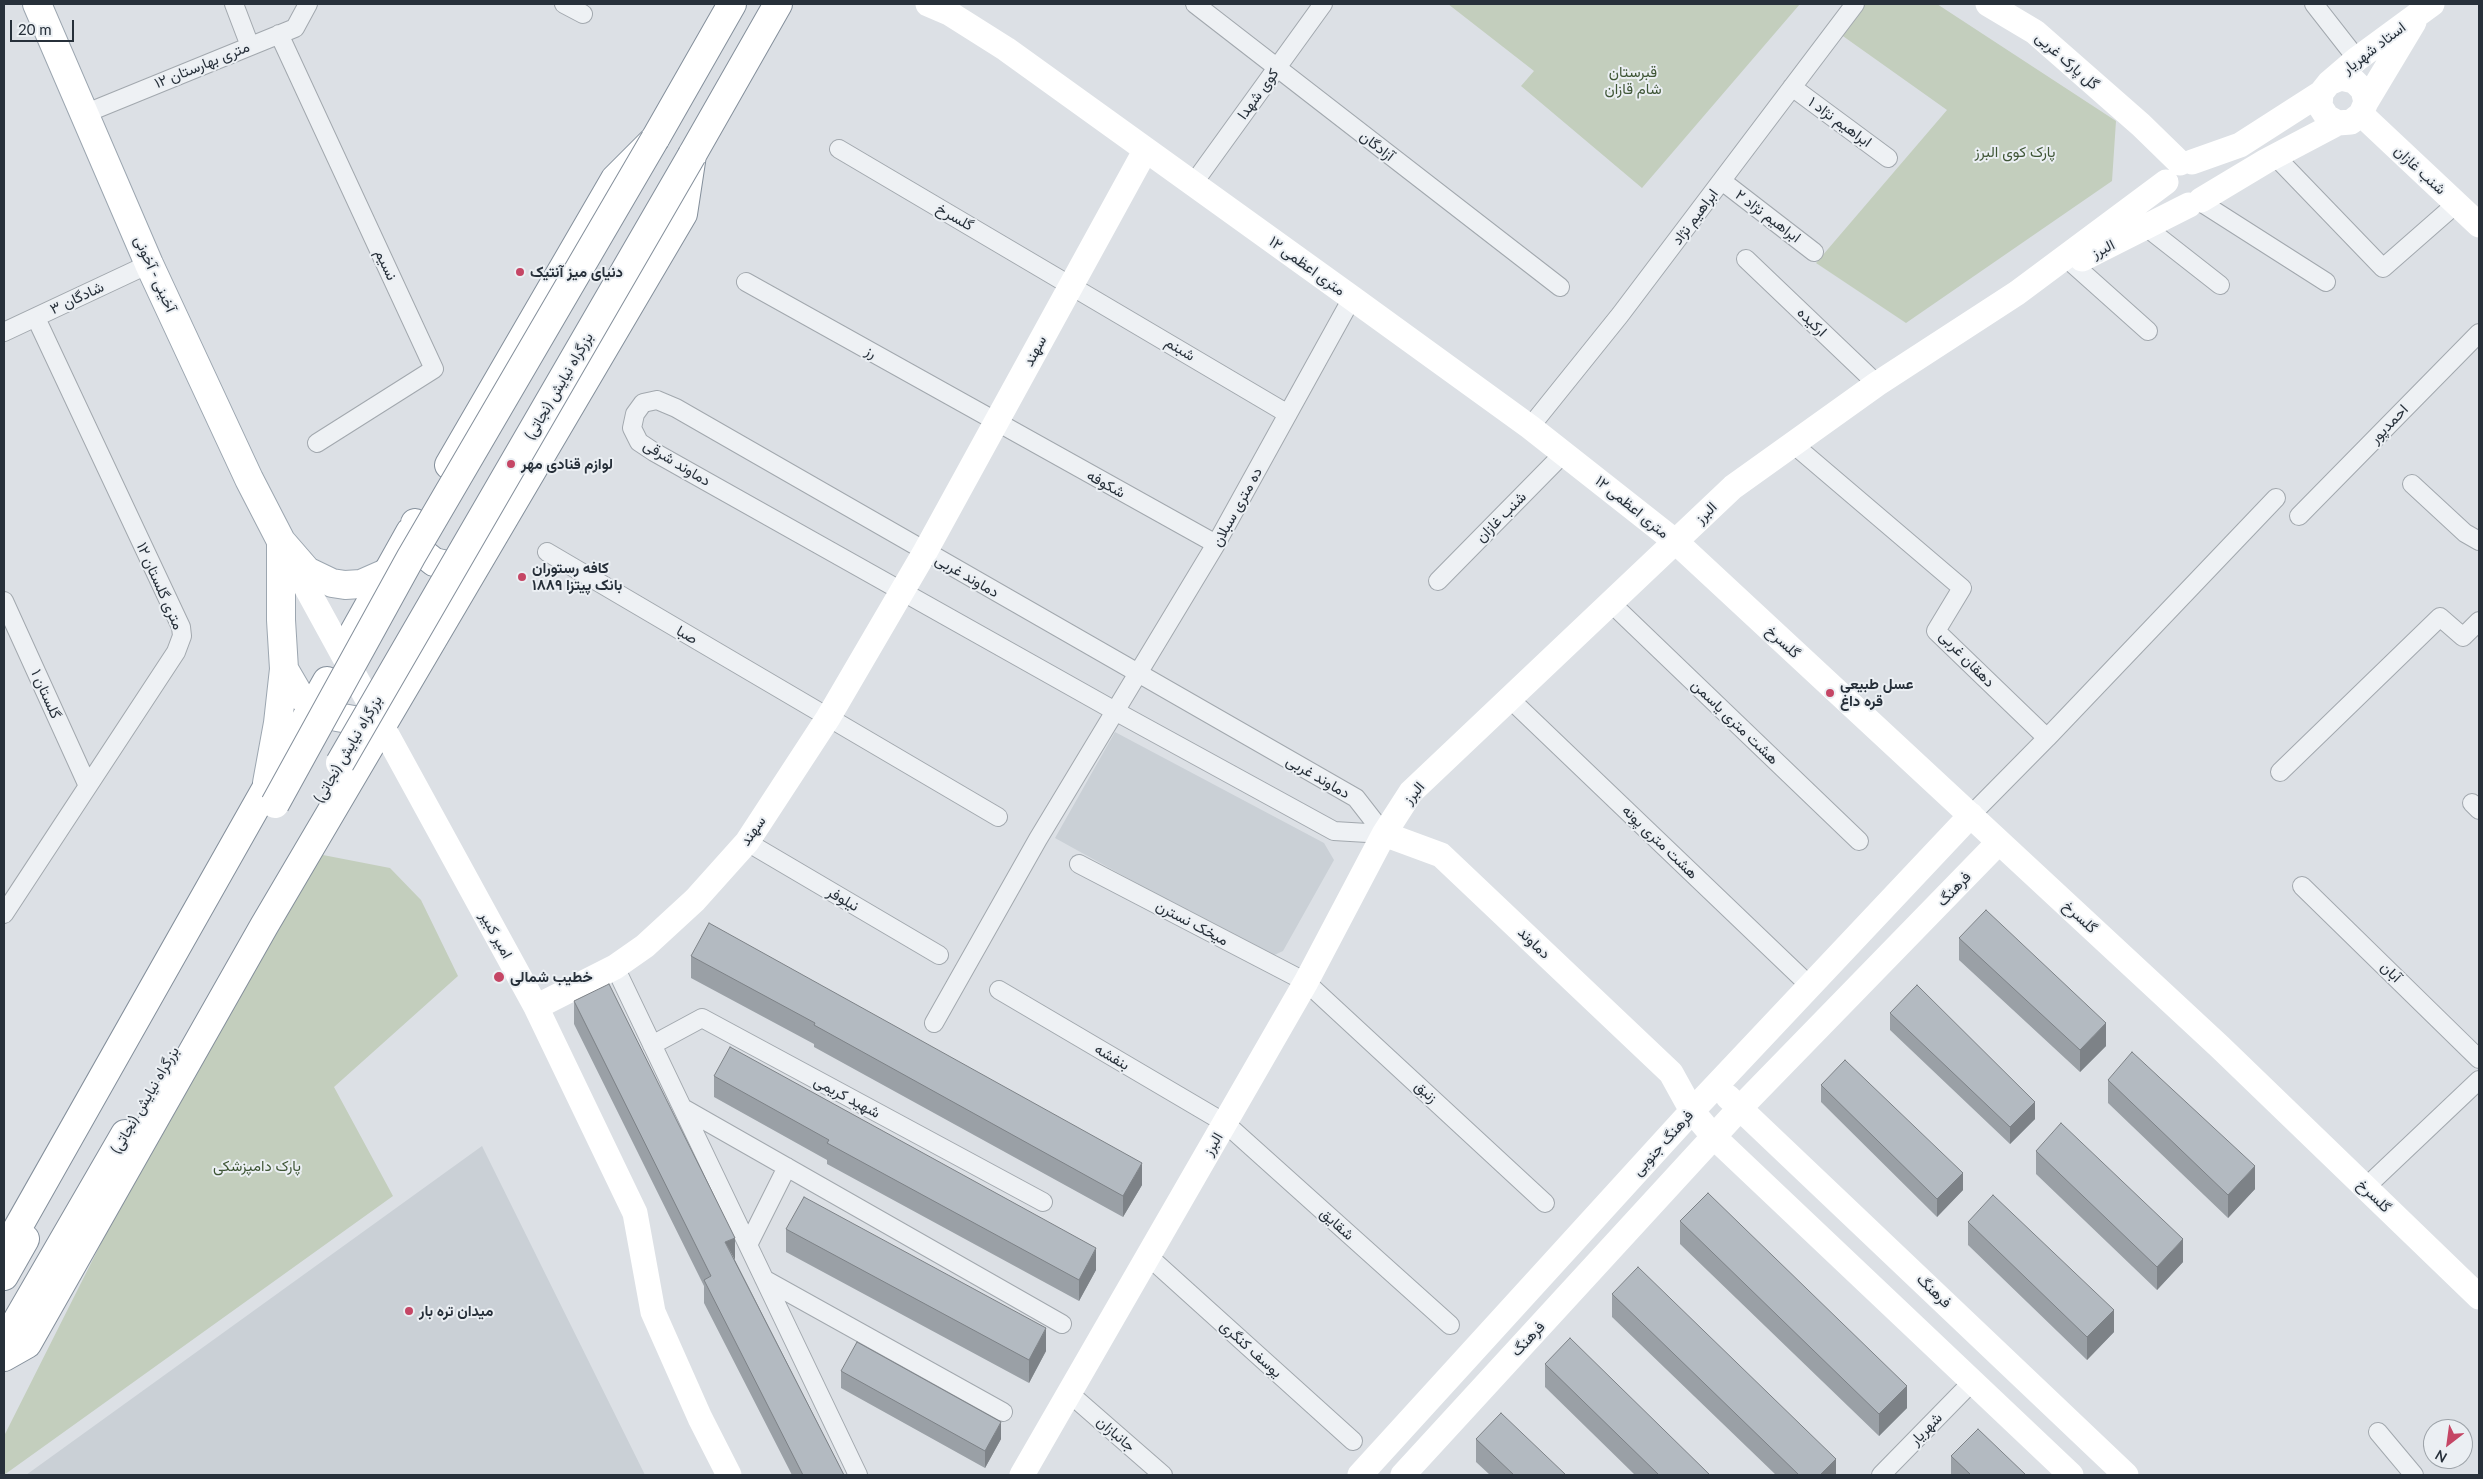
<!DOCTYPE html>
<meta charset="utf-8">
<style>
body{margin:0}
#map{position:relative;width:2483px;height:1479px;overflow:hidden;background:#dce0e5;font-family:Lato,sans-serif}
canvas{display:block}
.frame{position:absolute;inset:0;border:5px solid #27303a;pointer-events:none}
.north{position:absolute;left:2423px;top:1419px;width:50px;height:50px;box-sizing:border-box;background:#ebeff3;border:1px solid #9da3a9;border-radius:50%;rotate:210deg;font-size:14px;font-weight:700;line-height:20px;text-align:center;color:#27303a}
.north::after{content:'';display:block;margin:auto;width:18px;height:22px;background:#c54665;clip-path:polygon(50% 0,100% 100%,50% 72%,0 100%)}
.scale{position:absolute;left:10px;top:20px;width:64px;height:22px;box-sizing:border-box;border:2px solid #27303a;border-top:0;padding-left:6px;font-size:15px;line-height:18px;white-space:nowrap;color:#27303a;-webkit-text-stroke:4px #ebeff3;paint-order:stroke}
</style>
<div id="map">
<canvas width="2483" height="1479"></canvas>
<div class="frame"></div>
<div class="north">N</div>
<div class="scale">20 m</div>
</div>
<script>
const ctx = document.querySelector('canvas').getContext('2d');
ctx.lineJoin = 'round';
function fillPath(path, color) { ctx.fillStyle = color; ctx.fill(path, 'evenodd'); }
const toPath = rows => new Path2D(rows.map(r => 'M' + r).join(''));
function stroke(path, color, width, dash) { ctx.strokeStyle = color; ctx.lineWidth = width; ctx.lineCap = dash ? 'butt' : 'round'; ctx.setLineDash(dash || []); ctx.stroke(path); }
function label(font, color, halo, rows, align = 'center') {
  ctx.font = font + ' Lato,Vazirmatn,sans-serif'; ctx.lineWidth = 4; ctx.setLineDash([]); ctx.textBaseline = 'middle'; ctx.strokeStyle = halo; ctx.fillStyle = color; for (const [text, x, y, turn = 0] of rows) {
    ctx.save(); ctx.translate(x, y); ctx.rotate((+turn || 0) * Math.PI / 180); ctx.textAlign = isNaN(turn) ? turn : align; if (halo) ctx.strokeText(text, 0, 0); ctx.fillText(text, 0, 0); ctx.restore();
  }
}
fillPath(toPath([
 [1115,732,1324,843,1334,860,1283,951,1270,957,1055,838],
 [482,1146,645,1475,26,1475]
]), '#cad0d6');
fillPath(toPath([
 [1448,4,1800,4,1642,188,1521,86,1534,71],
 [1860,4,1937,4,2116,121,2112,181,1906,323,1816,263,1947,110,1840,34],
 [323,855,390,868,421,900,458,976,334,1087,393,1196,4,1475,4,1436,159,1128,298,883]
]), '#c3cebd');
const street = toPath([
 [234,4,250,46],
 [564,4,583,14],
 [1195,4,1560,287],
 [2314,4,2357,59],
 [279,34,434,369,317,443],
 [1792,87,1888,158],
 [84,114,295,28,308,4],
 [839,149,1288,414],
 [2275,156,2383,268,2456,204],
 [1722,181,1814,252],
 [1193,184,1323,4],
 [2199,201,2326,282],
 [2146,227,2220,285],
 [1746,259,1877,384],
 [2073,264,2148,331],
 [746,282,1216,544],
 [4,332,149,264],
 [657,400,676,408,1356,798,1384,834,1334,831,1115,711,654,452,639,442,632,428,635,414,643,403,657,400],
 [1530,427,1620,315,1855,4],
 [1793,444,1962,588,1936,631,2047,738,1971,815],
 [2412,484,2465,533,2479,541],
 [2299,516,2479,333],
 [547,552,998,817],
 [1438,581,1564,453],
 [4,601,88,786],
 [1611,603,1859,841],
 [1509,698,1810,986],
 [2047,738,2276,498],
 [2280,772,2440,617,2463,637,2479,621],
 [2472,803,2479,810],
 [747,842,939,955],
 [1079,864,1306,982,1545,1203],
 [2302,886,2479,1059],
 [4,914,176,652,182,636,181,627,36,318],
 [615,967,858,1475],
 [999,990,1225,1123,1450,1325],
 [934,1023,1038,839,1216,544,1352,298],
 [652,1045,702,1018,1043,1202],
 [683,1108,1062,1324],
 [2366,1187,2479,1080],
 [748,1245,787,1167],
 [1148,1256,1353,1441],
 [764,1279,1003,1412],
 [1069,1393,1163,1475],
 [2378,1432,2414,1475],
 [1881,1475,1972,1382]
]);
const primary = toPath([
 [37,4,149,264,249,479,281,541,307,571,332,583,345,585,361,584,386,573],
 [284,669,298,693,313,707,337,717,381,725],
 [267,783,278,723,284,669,281,620,281,541]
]);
const highway = toPath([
 [449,465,615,179,655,139,732,4],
 [415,523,418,542,424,554,434,562,447,565,462,563,475,557],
 [354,632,410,532],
 [4,1252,327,681],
 [4,1276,25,1239],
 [4,1343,125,1134],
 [4,1357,27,1344,264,926,683,214,692,155,778,4]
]);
stroke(street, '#a2a8ae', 20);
stroke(primary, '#9ca6b0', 30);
stroke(highway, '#848f9b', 30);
stroke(street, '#eef1f4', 18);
stroke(toPath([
 [928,4,949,13,1006,49,1352,298,1530,427,1676,542,2220,1047,2479,1297],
 [1988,4,2035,32,2141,125,2180,163],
 [2329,83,2341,78,2354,81,2363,90,2366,102,2361,114,2351,122,2338,123,2327,117,2320,106,2321,93,2329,83,2357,59,2432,4],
 [2366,102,2414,22],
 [2361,114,2479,225],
 [2192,162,2240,145,2321,93],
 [2201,200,2266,161,2338,123],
 [2082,259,2189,205],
 [289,556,536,1007,635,1213,653,1312,700,1418,729,1475],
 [1384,834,1441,855,1671,1073,1692,1111,1714,1137,2071,1475],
 [536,1007,615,967,645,946,695,900,747,842,828,718,925,552,1145,151],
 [1728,1097,2126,1475],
 [1022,1475,1306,982,1384,834,1411,792,1733,487,1877,384,2017,293,2166,182],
 [1360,1475,1692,1111,1971,815],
 [1403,1475,1741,1107,1999,842]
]), '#fff', 25);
stroke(primary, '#fff', 28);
stroke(highway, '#fff', 28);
const highwayBridge = toPath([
 [340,763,692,155],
 [275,804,411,557,655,139]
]);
stroke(highwayBridge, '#848f9b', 30, []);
stroke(highwayBridge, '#fff', 28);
fillPath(toPath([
 [1959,938,2106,1046,2080,1072,1959,960],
 [691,956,1142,1185,1123,1217,814,1047,814,1044,691,978],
 [574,1001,735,1260,844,1475,792,1475,704,1303,704,1286,574,1024],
 [1890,1013,2035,1119,2010,1144,1890,1030],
 [714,1076,1096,1270,1079,1301,827,1164,827,1160,714,1097],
 [2108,1080,2255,1189,2228,1218,2108,1103],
 [1821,1085,1963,1190,1937,1217,1821,1102],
 [2036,1151,2183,1262,2157,1290,2036,1174],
 [1680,1221,1907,1408,1879,1436,1680,1244],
 [1968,1222,2114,1332,2087,1360,1968,1245],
 [786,1229,1046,1351,1029,1383,786,1252],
 [1612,1294,1836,1475,1776,1475,1612,1317],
 [1545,1364,1710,1475,1635,1475,1545,1387],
 [841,1371,1001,1439,985,1468,841,1388],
 [1476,1439,1566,1475,1490,1475,1476,1462],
 [1951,1456,2026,1475,1951,1475]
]), '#9aa0a6');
fillPath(toPath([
 [2106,1023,2106,1046,2080,1072,2080,1050],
 [2035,1102,2035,1119,2010,1144,2010,1127],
 [1142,1163,1142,1185,1123,1217,1123,1196],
 [2255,1166,2255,1189,2228,1218,2228,1195],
 [1963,1173,1963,1190,1937,1217,1937,1199],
 [735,1238,735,1260,725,1242],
 [2183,1239,2183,1262,2157,1290,2157,1267],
 [1096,1248,1096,1270,1079,1301,1079,1280],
 [2114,1310,2114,1332,2087,1360,2087,1337],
 [1046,1328,1046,1351,1029,1383,1029,1360],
 [1907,1386,1907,1408,1879,1436,1879,1414],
 [1001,1422,1001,1439,985,1468,985,1451],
 [1836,1459,1836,1475,1820,1475]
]), '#7d8287');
const building = toPath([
 [1986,910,2106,1023,2080,1050,1959,938,1986,910],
 [709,923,1142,1163,1123,1196,814,1025,815,1023,691,956,709,923],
 [609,984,735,1238,725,1242,844,1475,803,1475,704,1280,711,1276,574,1001,609,984],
 [1917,985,2035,1102,2010,1127,1890,1013,1917,985],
 [730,1047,1096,1248,1079,1280,827,1143,829,1140,714,1076,730,1047],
 [2132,1052,2255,1166,2228,1195,2108,1080,2132,1052],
 [1845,1060,1963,1173,1937,1199,1821,1085,1845,1060],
 [2061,1123,2183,1239,2157,1267,2036,1151,2061,1123],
 [1708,1193,1907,1386,1879,1414,1680,1221,1708,1193],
 [1993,1195,2114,1310,2087,1337,1968,1222,1993,1195],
 [804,1197,1046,1328,1029,1360,786,1229,804,1197],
 [1638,1267,1836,1459,1820,1475,1799,1475,1612,1294,1638,1267],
 [1570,1338,1710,1475,1659,1475,1545,1364,1570,1338],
 [857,1342,1001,1422,985,1451,841,1371,857,1342],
 [1501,1413,1566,1475,1514,1475,1476,1439,1501,1413],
 [1978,1429,2026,1475,1971,1475,1951,1456,1978,1429]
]);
fillPath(building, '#b3bac1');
stroke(building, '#7d8287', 1);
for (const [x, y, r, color] of [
 [520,272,5,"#c54665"],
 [511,464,5,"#c54665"],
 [522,577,5,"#c54665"],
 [1830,693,5,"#c54665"],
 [499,977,6,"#c54665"],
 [409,1311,5,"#c54665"]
]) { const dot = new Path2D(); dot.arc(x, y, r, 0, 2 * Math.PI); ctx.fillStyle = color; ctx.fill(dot); stroke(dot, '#ebeff3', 2); }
label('15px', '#27303a', '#ebeff3', [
 ["استاد شهریار",2374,48,-37],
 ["گل پارک غربی",2067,61,41],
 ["۱۲ متری بهارستان",202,65,-22],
 ["کوی شهدا",1258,94,-54],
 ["ابراهیم نژاد ۱",1840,122,36],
 ["آزادگان",1377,146,38],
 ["شنب غازان",2420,170,43],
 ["ابراهیم نژاد ۲",1768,216,37],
 ["گلسرخ",955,217,30],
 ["ابراهیم نژاد",1695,217,-53],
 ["البرز",2103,249,-27],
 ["نسیم",386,265,65],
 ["۱۲ متری اعظمی",1307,266,36],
 ["آخینی - آخونی",155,274,66],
 ["شادگان ۳",77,298,-25],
 ["ارکیده",1812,322,44],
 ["شبنم",1180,349,31],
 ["سهند",1035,351,-62],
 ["رز",871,352,30],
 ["بزرگراه نیایش (نجاتی)",559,386,-60],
 ["احمدپور",2389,424,-46],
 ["دماوند شرقی",677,463,31],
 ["شکوفه",1106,484,29],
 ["ده متری سبلان",1237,507,-61],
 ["۱۲ متری اعظمی",1632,507,39],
 ["البرز",1706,513,-45],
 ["شنب غازان",1501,517,-45],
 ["دماوند غربی",967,576,30],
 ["۱۲ متری گلستان",160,586,66],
 ["صبا",687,635,30],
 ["گلسرخ",1783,642,43],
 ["دهقان غربی",1967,659,46],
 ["گلستان ۱",46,694,66],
 ["هشت متری یاسمن",1735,722,44],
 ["بزرگراه نیایش (نجاتی)",348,749,-60],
 ["دماوند غربی",1318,777,30],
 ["البرز",1414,793,-50],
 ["سهند",753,831,-55],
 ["هشت متری پونه",1660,842,44],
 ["فرهنگ",1954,889,-46],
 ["نیلوفر",843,899,30],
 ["گلسرخ",2080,917,43],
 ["میخک نسترن",1192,923,28],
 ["امیر کبیر",496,935,61],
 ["دماوند",1534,943,44],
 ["آبان",2391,972,44],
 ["بنفشه",1112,1057,30],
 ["زنبق",1426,1092,43],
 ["شهید کریمی",847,1097,28],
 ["بزرگراه نیایش (نجاتی)",145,1100,-60],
 ["فرهنگ جنوبی",1663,1143,-48],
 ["البرز",1213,1144,-60],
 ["گلسرخ",2374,1196,44],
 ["شقایق",1337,1224,42],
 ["فرهنگ",1934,1291,44],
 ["فرهنگ",1528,1339,-47],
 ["یوسف کنگری",1251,1349,42],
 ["شهریار",1926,1429,-46],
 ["جانبازان",1116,1434,41]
]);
label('15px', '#3e5535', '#ebeff3', [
 ["قبرستان",1633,72],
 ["شام قازان",1633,89],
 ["پارک کوی البرز",2015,152],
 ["پارک دامپزشکی",257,1166]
]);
label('bold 15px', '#27303a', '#ebeff3', [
 ["دنیای میز آنتیک",530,272],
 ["لوازم قنادی مهر",521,464],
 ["کافه رستوران",532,568],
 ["بانک پیتزا ۱۸۸۹",532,585],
 ["عسل طبیعی",1840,684],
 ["قره داغ",1840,701],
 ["خطیب شمالی",510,977],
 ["میدان تره بار",419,1311]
], 'left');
</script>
